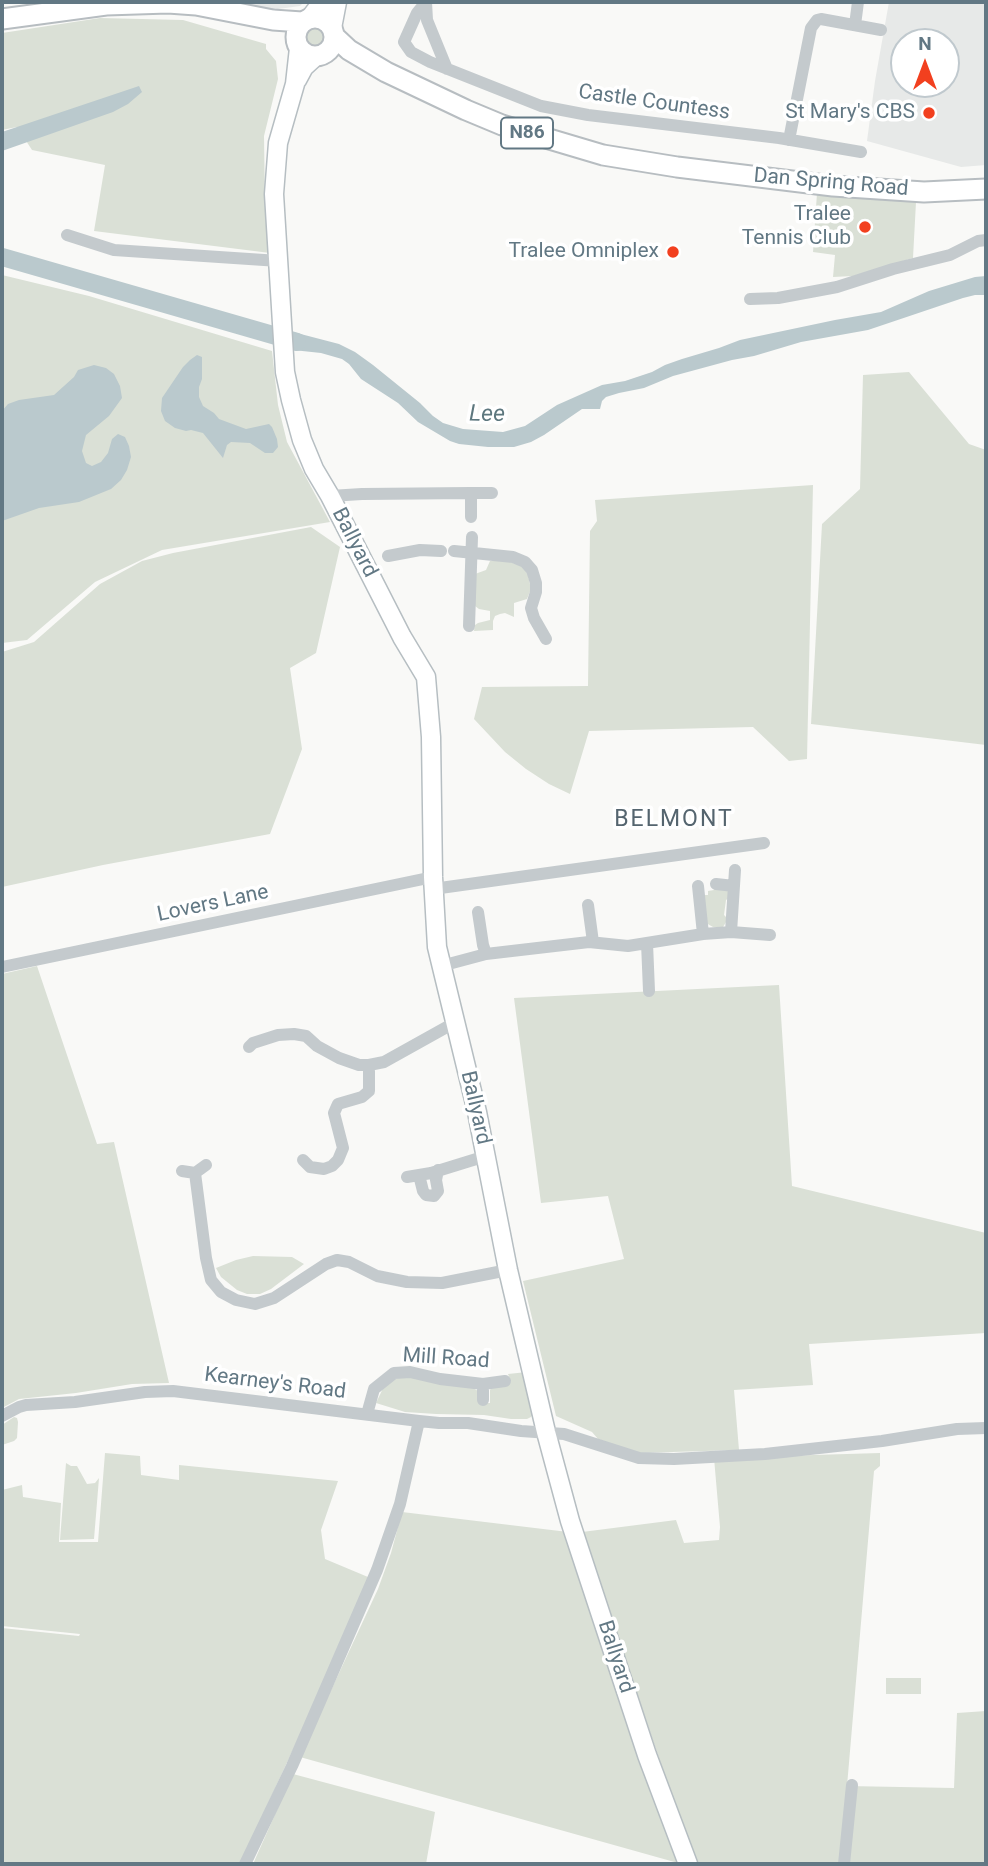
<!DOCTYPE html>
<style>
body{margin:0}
#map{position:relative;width:988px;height:1866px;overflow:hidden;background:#f9f9f7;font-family:Roboto,sans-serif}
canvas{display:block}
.frame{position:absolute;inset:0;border:4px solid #627884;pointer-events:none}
.north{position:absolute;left:890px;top:28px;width:70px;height:70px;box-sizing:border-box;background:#fff;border:2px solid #c0c9ce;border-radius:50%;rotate:0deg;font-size:19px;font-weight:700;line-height:28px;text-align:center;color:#627884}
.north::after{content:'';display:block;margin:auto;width:24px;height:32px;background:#f2401f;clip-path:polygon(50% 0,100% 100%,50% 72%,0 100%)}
</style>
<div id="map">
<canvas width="988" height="1866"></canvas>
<div class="frame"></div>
<div class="north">N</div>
</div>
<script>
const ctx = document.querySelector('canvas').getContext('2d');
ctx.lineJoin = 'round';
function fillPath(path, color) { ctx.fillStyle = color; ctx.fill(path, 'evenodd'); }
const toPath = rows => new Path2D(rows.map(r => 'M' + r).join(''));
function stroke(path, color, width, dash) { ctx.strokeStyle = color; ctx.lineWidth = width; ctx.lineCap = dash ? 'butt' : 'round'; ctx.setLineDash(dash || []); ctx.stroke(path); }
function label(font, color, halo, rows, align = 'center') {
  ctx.font = font + ' Roboto,sans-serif'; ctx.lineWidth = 7; ctx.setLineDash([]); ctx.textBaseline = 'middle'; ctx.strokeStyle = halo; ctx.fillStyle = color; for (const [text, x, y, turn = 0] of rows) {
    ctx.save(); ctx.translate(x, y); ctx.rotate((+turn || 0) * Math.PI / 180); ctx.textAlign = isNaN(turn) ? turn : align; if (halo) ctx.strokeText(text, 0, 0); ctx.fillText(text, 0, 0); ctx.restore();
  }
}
fillPath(toPath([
 [218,2,304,2,300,6,257,12],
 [889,2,986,2,986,165,961,167,867,141,875,81],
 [904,42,946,42,946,84,904,84]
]), '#e7e9e8');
fillPath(toPath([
 [100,18,183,20,266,44,266,49,276,61,278,79,264,136,265,205,270,253,94,231,105,165,32,150,17,127,2,130,2,33],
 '301 37a13 13 0 1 1 26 0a13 13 0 1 1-26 0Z',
 [817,193,916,202,913,258,853,276,833,277,835,255,813,252],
 [2,275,89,296,272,351,278,405,287,442,330,522,162,550,95,582,27,640,2,643],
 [909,372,969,444,986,450,986,745,811,724,822,524,860,489,863,375],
 [813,485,807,759,789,761,753,727,589,731,570,794,549,784,526,769,505,752,474,719,482,687,588,686,590,531,597,521,595,500],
 [311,527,340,547,316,653,290,668,302,749,270,834,103,865,2,887,2,652,34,642,100,584,142,561,173,553],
 [490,561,507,561,519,565,524,568,528,575,531,589,527,599,514,603,514,617,505,613,500,614,495,616,493,621,493,630,474,631,475,625,478,623,490,620,490,611,479,609,475,606,475,574,486,570],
 [714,887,729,891,729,898,726,900,724,915,728,919,723,927,713,927,706,923,703,895,708,895,708,891,714,890],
 [37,966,97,1144,114,1142,169,1383,132,1384,76,1393,19,1399,2,1408,2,974],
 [779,985,792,1186,986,1233,986,1333,809,1344,813,1385,734,1390,739,1450,638,1453,598,1439,592,1432,556,1416,523,1281,624,1259,608,1196,541,1203,514,998],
 [253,1256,292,1257,304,1264,271,1289,260,1294,247,1294,237,1290,221,1277,216,1268,236,1260],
 [527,1372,534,1412,531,1417,527,1419,511,1419,484,1415,436,1414,405,1412,376,1403,385,1384,391,1380,402,1377,414,1378,473,1388,478,1391,481,1403,490,1403,490,1390,492,1387,511,1382,508,1374],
 [14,1417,17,1418,18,1422,17,1438,14,1441,2,1445,2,1425],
 [105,1453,140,1456,141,1475,179,1480,179,1465,338,1481,321,1530,325,1559,368,1577,309,1715,240,1864,2,1864,2,1628,79,1636,80,1634,2,1626,2,1490,22,1485,23,1497,61,1503,59,1542,98,1542],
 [880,1453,880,1466,874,1471,847,1786,954,1788,957,1713,986,1711,986,1864,695,1864,582,1532,676,1520,684,1543,719,1540,720,1527,714,1458],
 [66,1463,71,1466,77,1466,87,1484,95,1483,99,1478,94,1539,60,1540],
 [402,1512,568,1532,678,1863,300,1757,378,1589,391,1553],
 [886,1678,921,1678,921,1694,886,1694],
 [293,1774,435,1812,426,1864,253,1864]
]), '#dae0d6');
fillPath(toPath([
 [139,86,142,92,128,104,113,112,2,151,2,132],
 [986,276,986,295,975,295,963,298,868,330,801,342,754,356,732,360,673,376,644,388,619,393,606,397,602,401,600,409,582,409,544,435,531,442,514,447,488,447,459,444,450,441,418,422,398,403,361,379,349,364,342,359,321,353,293,350,293,332,339,344,355,352,373,365,420,403,433,416,443,423,463,429,503,432,525,426,557,405,602,385,625,381,652,372,665,365,682,359,719,348,740,340,835,320,881,312,929,291,975,277],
 [197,355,202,357,202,379,199,387,199,397,203,406,214,413,219,419,246,429,269,424,272,427,277,439,278,447,273,453,265,453,250,443,231,442,227,445,223,458,203,433,191,430,186,431,175,428,165,421,161,411,162,398,183,367,190,360],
 [94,365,106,368,114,374,120,386,122,398,109,416,86,435,82,451,86,463,92,466,101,462,108,453,112,439,118,434,125,437,129,446,131,457,127,470,121,480,111,489,79,502,39,508,2,521,2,411,8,404,19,400,54,395,74,377,78,370]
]), '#bac9cd');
stroke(toPath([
 [2,257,297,342]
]), '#bac9cd', 18);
const secondary = toPath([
 [310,18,322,2],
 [332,28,337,2],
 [299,48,295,84,278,143,274,194,285,372,291,400,302,440,314,469,330,496,402,637,426,677,431,737,433,877,437,947,477,1112,508,1270,546,1432,570,1521,647,1755,688,1864],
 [297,80,304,67,316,56]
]);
const primary = toPath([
 '296 37a19 19 0 1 1 38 0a19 19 0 1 1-38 0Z',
 [2,19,106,5,168,3,196,5,273,20,302,22],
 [334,36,349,50,386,72,466,110,502,125,603,155,677,167,833,186,924,192,986,189]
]);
stroke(secondary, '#b6bec2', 21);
stroke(primary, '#b7bdc1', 23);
stroke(toPath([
 [426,2,417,13,404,42,411,52,430,62,541,106,588,115,779,138,861,152],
 [426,2,427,20,447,69],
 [855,25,858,2],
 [789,140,811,28,817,20,821,19,881,30],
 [67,235,114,250,279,261],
 [750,299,778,298,837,287,893,269,950,255,978,241,986,240],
 [471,493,492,493],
 [330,496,362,494,471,493,471,517],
 [454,551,513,557,525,562,532,570,536,583,536,592,531,608,534,618,546,639],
 [388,556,420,550,441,551],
 [469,626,472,537],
 [716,884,734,886],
 [698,886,703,934],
 [433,889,764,843],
 [588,905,593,942],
 [478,912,483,945,486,954],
 [731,932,735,870],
 [647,943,649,991],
 [441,966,486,954,589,942,628,946,703,934,731,932,770,935],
 [2,967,433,877],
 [249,1047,253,1043,278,1035,294,1034,306,1036,317,1046,339,1058,359,1065,369,1065,384,1062,454,1023],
 [303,1160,310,1167,324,1169,332,1166,338,1160,343,1148,334,1113,338,1104,362,1097,369,1091,369,1065],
 [182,1171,195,1173,206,1165],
 [195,1173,206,1258,211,1280,221,1292,236,1300,255,1304,274,1298,326,1264,337,1260,349,1262,377,1276,407,1282,442,1283,508,1270],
 [419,1175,423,1191,426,1195,434,1196,438,1191,436,1180,438,1170],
 [407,1177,431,1173,486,1156],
 [483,1384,483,1400],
 [367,1414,374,1389,394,1373,410,1372,440,1379,483,1384,505,1381],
 [2,1416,19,1407,26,1405,75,1402,145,1392,173,1391,419,1421,439,1423,468,1423,521,1431,564,1434,639,1458,674,1459,765,1454,882,1441,957,1429,986,1428],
 [245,1864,292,1766,377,1570,400,1504,419,1421],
 [844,1864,852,1785]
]), '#c4cacd', 12);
stroke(secondary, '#fff', 18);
stroke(primary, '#fff', 19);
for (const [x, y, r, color] of [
 [929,113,7,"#f2401f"],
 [865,227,7,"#f2401f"],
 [673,252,7,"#f2401f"]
]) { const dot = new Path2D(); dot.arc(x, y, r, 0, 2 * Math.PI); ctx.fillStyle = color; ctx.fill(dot); stroke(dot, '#fff', 2.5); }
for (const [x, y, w] of [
 [527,133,52]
]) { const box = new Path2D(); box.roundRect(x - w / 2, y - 15.5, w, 31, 5); ctx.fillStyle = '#fff'; ctx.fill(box); stroke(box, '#627884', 2); }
label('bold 19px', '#627884', null, [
 ["N86",527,133]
]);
label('21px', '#627884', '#fff', [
 ["Castle Countess",654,103,8],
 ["Dan Spring Road",831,183,5],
 ["Ballyard",354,543,63],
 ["Lovers Lane",213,904,-12],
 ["Ballyard",475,1108,77],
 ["Mill Road",446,1359,4],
 ["Kearney's Road",275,1384,7],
 ["Ballyard",615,1657,72]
]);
label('21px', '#627884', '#fff', [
 ["St Mary's CBS",915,113],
 ["Tralee",851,215],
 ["Tennis Club",851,239],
 ["Tralee Omniplex",659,252]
], 'right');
label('italic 23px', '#5d777e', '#fff', [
 ["Lee",487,415,1]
]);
ctx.letterSpacing = '2px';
label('23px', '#55656f', '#fff', [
 ["BELMONT",674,820]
]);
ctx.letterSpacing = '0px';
</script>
